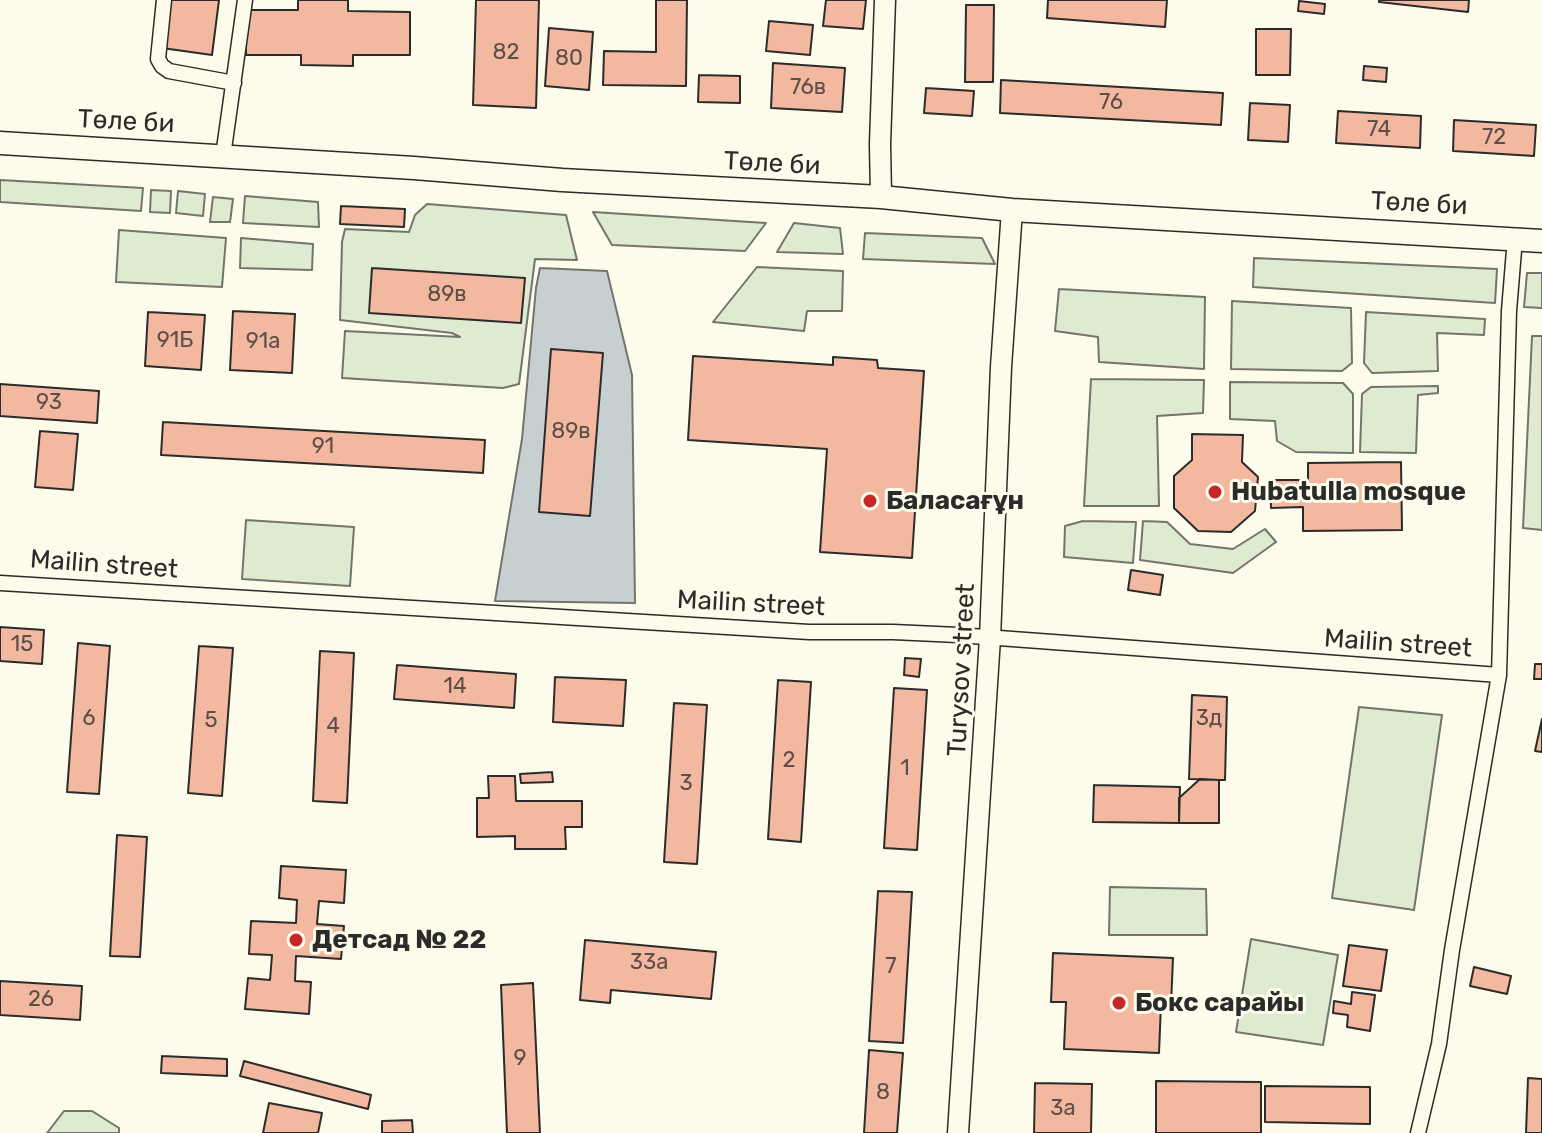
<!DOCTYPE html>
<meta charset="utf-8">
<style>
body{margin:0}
canvas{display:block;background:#fdfbea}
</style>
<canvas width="1542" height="1133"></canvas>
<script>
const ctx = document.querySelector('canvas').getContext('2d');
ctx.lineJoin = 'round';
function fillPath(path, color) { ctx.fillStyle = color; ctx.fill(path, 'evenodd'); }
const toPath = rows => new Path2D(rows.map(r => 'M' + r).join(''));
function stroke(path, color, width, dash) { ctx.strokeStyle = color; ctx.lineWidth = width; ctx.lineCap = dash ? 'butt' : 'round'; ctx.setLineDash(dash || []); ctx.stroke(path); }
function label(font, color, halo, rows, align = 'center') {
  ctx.font = font + ' Rubik,sans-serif'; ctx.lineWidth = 6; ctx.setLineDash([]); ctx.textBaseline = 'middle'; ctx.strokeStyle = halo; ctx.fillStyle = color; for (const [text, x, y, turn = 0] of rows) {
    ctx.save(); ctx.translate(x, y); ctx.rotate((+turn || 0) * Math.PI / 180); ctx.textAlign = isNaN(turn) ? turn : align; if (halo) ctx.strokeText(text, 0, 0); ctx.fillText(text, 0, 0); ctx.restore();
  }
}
const green = toPath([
 [0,180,143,188,141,211,0,202,0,180],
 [151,190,171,191,170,213,150,212,151,190],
 [178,191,205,194,203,216,176,213,178,191],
 [245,196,318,202,319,227,243,223,245,196],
 [213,197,233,199,230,222,210,222,213,197],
 [427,204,566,215,577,260,535,259,519,384,503,388,342,378,345,331,460,337,452,333,340,320,342,242,345,229,409,232,415,215,427,204],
 [593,212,766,223,745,251,612,245,593,212],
 [794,223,840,228,843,254,777,252,794,223],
 [119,230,226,238,222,287,116,282,119,230],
 [865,233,982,238,995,264,863,259,865,233],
 [241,238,313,244,312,270,240,268,241,238],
 [1254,258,1497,269,1495,303,1253,287,1254,258],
 [757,267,843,271,842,311,807,311,804,331,713,322,757,267],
 [1527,273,1542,273,1542,308,1524,307,1527,273],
 [1059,289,1205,297,1204,369,1099,362,1098,337,1055,331,1059,289],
 [1232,301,1351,308,1352,363,1342,371,1231,369,1232,301],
 [1366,312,1485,319,1484,335,1437,333,1438,371,1372,373,1364,363,1366,312],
 [1532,336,1542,336,1542,530,1523,528,1532,336],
 [1091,379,1204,380,1203,413,1157,416,1159,506,1084,506,1091,379],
 [1230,382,1343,383,1353,394,1353,453,1296,452,1277,441,1275,421,1230,419,1230,382],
 [1438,386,1438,393,1418,395,1416,453,1360,452,1362,394,1371,387,1438,386],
 [246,520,354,527,350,586,242,579,246,520],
 [1083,521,1136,522,1133,563,1064,557,1065,526,1083,521],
 [1143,521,1167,522,1190,544,1233,549,1265,529,1276,542,1233,573,1140,560,1143,521],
 [1359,707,1442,715,1414,910,1332,898,1359,707],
 [1110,887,1206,889,1207,935,1109,935,1110,887],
 [1251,939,1338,955,1323,1045,1236,1032,1251,939],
 [64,1111,92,1111,119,1128,119,1133,47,1133,64,1111]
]);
fillPath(green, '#deebd1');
stroke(green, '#74746e', 2);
const water = toPath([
 [540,268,607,271,632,375,635,603,495,601,522,439,536,288,540,268]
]);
fillPath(water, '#c7d0d0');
stroke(water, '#74746e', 2);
const building = toPath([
 [169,0,219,0,212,55,162,48,169,0],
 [298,0,348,0,348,11,410,12,410,55,353,55,353,66,301,65,301,55,246,55,246,10,298,10,298,0],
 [476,0,539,0,536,108,473,105,476,0],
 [656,0,687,0,686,86,603,85,604,51,656,52,656,0],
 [826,0,866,0,863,29,823,26,826,0],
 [1048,0,1167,0,1165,27,1047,18,1048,0],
 [1379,0,1469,0,1468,12,1379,2,1379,0],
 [1299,1,1325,4,1324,14,1298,11,1299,1],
 [966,5,994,5,993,82,965,82,966,5],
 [769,21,813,25,810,55,766,51,769,21],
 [549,28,593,32,589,90,545,86,549,28],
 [1256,29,1291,29,1290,75,1256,75,1256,29],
 [773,63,845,68,842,112,771,108,773,63],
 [1364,66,1387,68,1386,82,1363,80,1364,66],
 [699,75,740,76,740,103,698,102,699,75],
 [1001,80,1223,93,1221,125,1000,113,1001,80],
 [926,88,974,91,972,116,924,113,926,88],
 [1250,103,1290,105,1288,142,1248,140,1250,103],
 [1338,111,1421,116,1420,148,1336,143,1338,111],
 [1454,120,1536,125,1534,156,1453,151,1454,120],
 [341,206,405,209,404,227,340,224,341,206],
 [372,268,525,278,521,323,369,313,372,268],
 [233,311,295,314,292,373,230,370,233,311],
 [148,312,205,315,201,370,145,366,148,312],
 [551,349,603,353,590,516,539,512,551,349],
 [693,356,833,365,833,357,877,360,878,368,924,371,912,558,820,552,827,449,688,440,693,356],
 [0,384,99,391,97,423,0,416,0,384],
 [163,422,485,440,483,473,161,455,163,422],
 [40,431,78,434,73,490,35,487,40,431],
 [1192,434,1243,435,1242,462,1258,477,1255,511,1231,532,1198,531,1174,508,1174,476,1192,460,1192,434],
 [1401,462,1402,530,1303,531,1303,507,1271,508,1270,480,1308,480,1308,463,1401,462],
 [1131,570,1163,575,1160,595,1128,590,1131,570],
 [0,627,44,630,42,664,0,661,0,627],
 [78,643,110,646,99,794,67,792,78,643],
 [199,646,233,648,222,796,188,793,199,646],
 [320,651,354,653,347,803,313,801,320,651],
 [905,658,921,659,919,677,904,675,905,658],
 [1535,664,1542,664,1542,679,1534,679,1535,664],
 [397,665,516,674,514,708,394,699,397,665],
 [555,677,626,680,623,726,553,722,555,677],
 [778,680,811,682,801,842,768,839,778,680],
 [894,688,927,690,917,850,884,848,894,688],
 [1192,695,1227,697,1225,780,1189,779,1192,695],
 [674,703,707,705,697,864,664,862,674,703],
 [1542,719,1542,752,1535,751,1542,719],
 [552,772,553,782,521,783,520,774,552,772],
 [488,776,515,776,516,801,582,801,582,827,565,827,566,849,515,849,515,836,477,837,477,798,489,798,488,776],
 [1200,779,1219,780,1219,823,1179,823,1179,798,1200,779],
 [1094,785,1180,787,1179,823,1093,822,1094,785],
 [117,835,147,837,140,957,110,956,117,835],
 [281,866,346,870,344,903,319,901,317,924,344,926,341,959,296,956,295,981,311,982,309,1014,245,1009,248,978,270,980,272,955,249,954,251,921,296,923,297,900,279,898,281,866],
 [878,891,912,892,903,1043,869,1041,878,891],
 [585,940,716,952,711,999,611,990,610,1003,580,1000,585,940],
 [1349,945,1387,950,1381,991,1343,986,1349,945],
 [1053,953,1173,958,1171,1005,1161,1004,1159,1053,1064,1049,1066,1002,1051,1002,1053,953],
 [1474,967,1511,976,1507,994,1470,986,1474,967],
 [0,981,82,986,80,1020,0,1015,0,981],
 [533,983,540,1133,507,1133,501,985,533,983],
 [1352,992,1375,995,1370,1031,1347,1027,1348,1015,1333,1013,1334,1001,1351,1004,1352,992],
 [869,1050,903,1053,897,1133,864,1133,869,1050],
 [162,1056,227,1059,227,1076,161,1073,162,1056],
 [244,1061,371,1095,368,1109,240,1076,244,1061],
 [1528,1078,1542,1079,1542,1133,1526,1133,1528,1078],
 [1156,1081,1261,1082,1261,1133,1156,1133,1156,1081],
 [1035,1083,1092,1084,1091,1133,1034,1133,1035,1083],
 [1265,1086,1370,1087,1370,1124,1265,1122,1265,1086],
 [269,1103,322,1113,318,1133,263,1133,269,1103],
 [412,1120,413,1133,382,1133,382,1121,412,1120]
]);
fillPath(building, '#f2b8a0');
stroke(building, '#2b2b2b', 2);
const minor = toPath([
 [164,0,158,59,162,66,169,71,234,83],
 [223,156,245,0],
 [0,583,809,632,893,632,958,635,1499,675],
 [1418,1133,1439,1044,1452,950,1499,675,1509,311,1515,238]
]);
const secondary = toPath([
 [881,197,880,144,885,0],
 [958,1133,990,638,1001,367,1012,210]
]);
const primary = toPath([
 [0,143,414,168,562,180,881,197,1012,210,1542,241]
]);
stroke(minor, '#2b2b2b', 17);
stroke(secondary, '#2b2b2b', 23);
stroke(primary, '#2b2b2b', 25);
stroke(minor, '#fdfbea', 14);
stroke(secondary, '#fdfbea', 20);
stroke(primary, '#fdfbea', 22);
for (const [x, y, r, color] of [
 [1215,492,8,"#c62828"],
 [870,501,8,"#c62828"],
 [296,940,8,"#c62828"],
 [1119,1003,8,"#c62828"]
]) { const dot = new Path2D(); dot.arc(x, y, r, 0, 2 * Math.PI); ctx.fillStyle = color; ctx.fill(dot); stroke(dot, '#fdfbea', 3); }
label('22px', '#5d4e48', null, [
 ["82",506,53],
 ["80",569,59],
 ["76в",808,88],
 ["76",1111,103],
 ["74",1379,130],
 ["72",1494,138],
 ["89в",447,295],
 ["91Б",175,341],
 ["91а",263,342],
 ["93",49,403],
 ["89в",571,432],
 ["91",323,447],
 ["15",22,645],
 ["14",455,687],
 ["6",89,719],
 ["3д",1209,719],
 ["5",211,721],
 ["4",333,727],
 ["2",789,761],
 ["1",905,769],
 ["3",686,784],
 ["33а",649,963],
 ["7",891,967],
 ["26",41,1000],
 ["9",520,1059],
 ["8",883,1093],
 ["3а",1063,1109]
]);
label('26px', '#2b2b2b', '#fdfbea', [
 ["Төле би",126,122,3],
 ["Төле би",772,164,3],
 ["Төле би",1419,204,3],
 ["Mailin street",104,565,4],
 ["Mailin street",751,604,3],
 ["Mailin street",1398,644,4],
 ["Turysov street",962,670,-87]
]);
label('bold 26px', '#2b2b2b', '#fdfbea', [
 ["Hubatulla mosque",1231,492],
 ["Баласағұн",886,501],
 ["Детсад № 22",312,940],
 ["Бокс сарайы",1135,1003]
], 'left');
</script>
